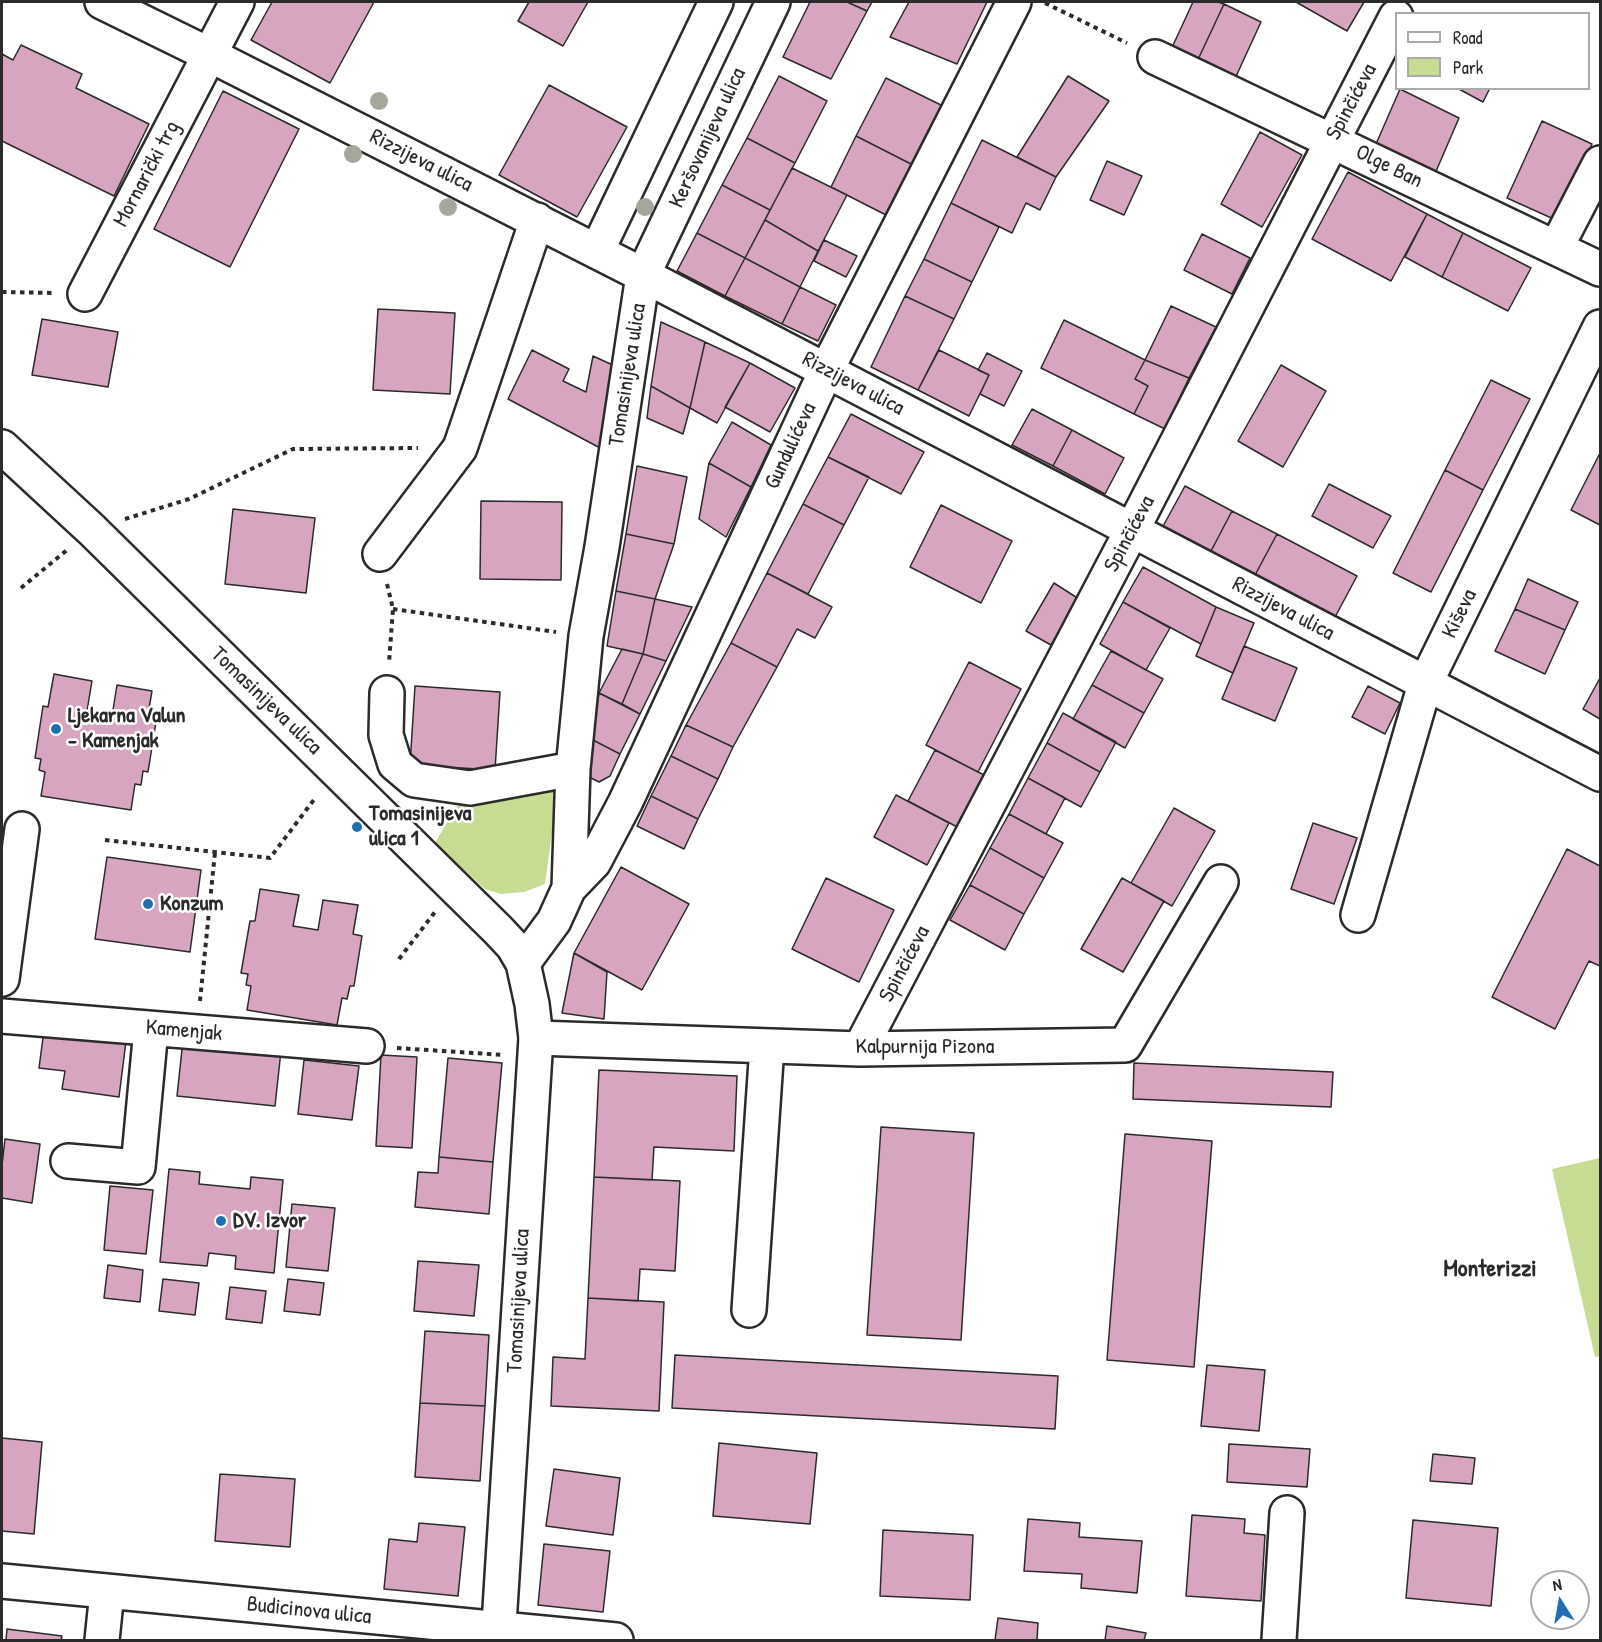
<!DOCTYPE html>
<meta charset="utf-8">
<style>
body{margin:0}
#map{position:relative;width:1602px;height:1642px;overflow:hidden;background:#fff;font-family:"Patrick Hand",sans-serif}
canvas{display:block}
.frame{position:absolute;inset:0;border:3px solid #2b2b2b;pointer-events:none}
.legend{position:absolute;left:1395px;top:12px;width:195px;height:78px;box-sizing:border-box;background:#fff;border:2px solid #aaa;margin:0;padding:8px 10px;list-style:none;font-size:18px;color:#2b2b2b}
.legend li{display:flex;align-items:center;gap:12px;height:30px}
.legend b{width:30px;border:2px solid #aaa}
.north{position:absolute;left:1530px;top:1570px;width:60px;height:60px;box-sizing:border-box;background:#fff;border:2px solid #aaa;border-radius:50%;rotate:349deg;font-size:16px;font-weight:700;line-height:24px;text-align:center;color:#2b2b2b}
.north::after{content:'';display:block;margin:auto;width:21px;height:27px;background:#1f6fb2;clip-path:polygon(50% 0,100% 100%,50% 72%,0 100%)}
</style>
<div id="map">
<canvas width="1602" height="1642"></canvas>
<div class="frame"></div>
<ul class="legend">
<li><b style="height:8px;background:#fff"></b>Road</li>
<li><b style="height:16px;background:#c5dc92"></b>Park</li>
</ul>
<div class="north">N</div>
</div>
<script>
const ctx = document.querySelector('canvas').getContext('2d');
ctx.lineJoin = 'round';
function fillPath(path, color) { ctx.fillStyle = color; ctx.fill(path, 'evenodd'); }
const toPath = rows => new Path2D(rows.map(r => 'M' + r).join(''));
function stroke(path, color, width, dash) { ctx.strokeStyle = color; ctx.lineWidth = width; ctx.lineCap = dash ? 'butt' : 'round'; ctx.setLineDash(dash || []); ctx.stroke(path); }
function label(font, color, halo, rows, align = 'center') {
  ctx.font = font + ' "Patrick Hand",sans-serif'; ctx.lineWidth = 5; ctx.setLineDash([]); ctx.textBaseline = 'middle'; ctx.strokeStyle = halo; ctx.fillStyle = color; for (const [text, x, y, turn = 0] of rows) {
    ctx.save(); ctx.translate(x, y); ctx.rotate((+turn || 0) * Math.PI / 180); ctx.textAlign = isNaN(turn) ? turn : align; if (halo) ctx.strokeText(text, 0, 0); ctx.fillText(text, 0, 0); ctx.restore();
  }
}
fillPath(toPath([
 [559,782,545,884,524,892,501,894,485,889,435,843,461,799],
 [1600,1158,1600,1356,1595,1357,1552,1169]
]), '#c5dc92');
const building = toPath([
 [272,2,374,2,330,83,251,40,272,2],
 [529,2,588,2,563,46,518,21,529,2],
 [810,2,847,2,867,11,831,79,783,57,810,2],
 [847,2,872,2,867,11,847,2],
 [909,2,987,2,957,64,890,37,909,2],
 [1193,2,1218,2,1224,4,1195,66,1169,54,1193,2],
 [1296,2,1364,2,1347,31,1296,2],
 [1224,4,1261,22,1233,83,1195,66,1224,4],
 [21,45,82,74,76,88,149,124,114,196,2,141,2,54,13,60,21,45],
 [779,76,827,101,795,163,747,138,779,76],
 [1068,76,1109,101,1056,177,1017,157,1068,76],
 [886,78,943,106,913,165,856,136,886,78],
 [549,85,627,127,577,217,499,175,549,85],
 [1457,88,1490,88,1483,102,1457,88],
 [1400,89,1459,118,1434,176,1376,144,1400,89],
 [223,91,299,129,230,267,154,229,223,91],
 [1542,121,1592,144,1558,221,1507,198,1542,121],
 [1260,132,1302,155,1262,227,1221,204,1260,132],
 [856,136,913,165,888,216,831,187,856,136],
 [747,138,795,163,770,210,722,185,747,138],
 [982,140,1056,177,1040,210,1026,203,1012,233,951,203,982,140],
 [1107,161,1142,176,1124,215,1090,200,1107,161],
 [792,168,847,195,818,251,765,220,792,168],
 [1348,172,1427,214,1391,281,1312,239,1348,172],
 [722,185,770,210,745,258,697,233,722,185],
 [951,203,999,227,972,282,924,259,951,203],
 [1427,214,1463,233,1442,277,1405,257,1427,214],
 [765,220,818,251,800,287,745,258,765,220],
 [697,233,745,258,725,296,677,271,697,233],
 [1463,233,1531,268,1508,311,1442,277,1463,233],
 [1202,234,1250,258,1232,294,1184,270,1202,234],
 [824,240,857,256,846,277,814,261,824,240],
 [745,258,800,287,782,324,725,296,745,258],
 [924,259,972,282,954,319,905,296,924,259],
 [800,287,836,305,818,341,782,324,800,287],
 [905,296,954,319,918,390,871,367,905,296],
 [1171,306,1216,327,1189,378,1145,360,1171,306],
 [378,309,455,313,450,394,373,390,378,309],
 [42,319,118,332,108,387,32,375,42,319],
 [1064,320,1145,360,1135,379,1148,386,1134,414,1041,368,1064,320],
 [661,322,705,342,690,408,651,386,661,322],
 [705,342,750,363,717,423,690,408,705,342],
 [532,350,569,369,563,381,586,392,593,356,617,367,602,449,508,399,532,350],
 [939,350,989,375,969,416,918,390,939,350],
 [987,353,1022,371,1004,406,980,394,989,375,978,370,987,353],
 [1145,360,1189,378,1165,429,1134,414,1148,386,1135,379,1145,360],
 [750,363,795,388,770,432,725,407,750,363],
 [1281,365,1326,391,1283,467,1238,441,1281,365],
 [1491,380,1530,399,1483,490,1445,470,1491,380],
 [651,386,690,408,683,434,647,418,651,386],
 [1032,409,1072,430,1053,466,1012,445,1032,409],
 [851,414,924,452,901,494,828,457,851,414],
 [732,422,771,445,751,487,709,463,732,422],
 [1072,430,1124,458,1105,494,1053,466,1072,430],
 [1600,453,1600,525,1571,510,1600,453],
 [828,457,869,477,844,525,803,504,828,457],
 [709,463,751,487,726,537,699,519,709,463],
 [637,466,687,477,674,544,626,534,637,466],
 [1445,470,1483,490,1431,592,1393,573,1445,470],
 [1329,484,1391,516,1373,548,1312,516,1329,484],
 [1185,486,1232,511,1210,553,1162,528,1185,486],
 [481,501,562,502,561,580,480,579,481,501],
 [803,504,844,525,808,594,767,573,803,504],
 [941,505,1012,541,981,603,910,567,941,505],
 [233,509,315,518,306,593,225,584,233,509],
 [1232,511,1277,534,1254,577,1210,553,1232,511],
 [626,534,674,544,655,599,616,591,626,534],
 [1277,534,1357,576,1334,619,1254,577,1277,534],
 [1143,567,1216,607,1201,644,1123,602,1143,567],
 [767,573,832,607,815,638,797,629,777,667,731,643,767,573],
 [1528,579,1578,602,1565,630,1515,609,1528,579],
 [1054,583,1079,599,1051,645,1026,631,1054,583],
 [616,591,655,599,643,654,607,646,616,591],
 [655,599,692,607,666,661,643,654,655,599],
 [1123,602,1170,628,1146,670,1100,644,1123,602],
 [1216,607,1254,623,1233,673,1196,656,1216,607],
 [1515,609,1565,630,1545,674,1495,651,1515,609],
 [731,643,777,667,733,747,686,725,731,643],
 [1244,646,1297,668,1275,721,1222,699,1244,646],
 [622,649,643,654,622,704,599,693,622,649],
 [1111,651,1163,679,1144,713,1092,685,1111,651],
 [643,654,666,661,640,714,622,704,643,654],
 [969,662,1021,689,978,772,926,745,969,662],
 [54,674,92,681,87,711,112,716,117,685,152,691,147,720,156,722,148,772,143,771,141,785,135,784,131,810,41,796,45,772,39,770,41,759,35,758,43,706,48,707,54,674],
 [1600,678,1600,719,1583,709,1600,678],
 [1092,685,1144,713,1125,748,1073,719,1092,685],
 [415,686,500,692,495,770,410,765,415,686],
 [1368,686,1400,703,1385,734,1352,717,1368,686],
 [599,693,640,714,620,754,591,739,599,693],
 [1063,713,1116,742,1100,772,1047,743,1063,713],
 [686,725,733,747,718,779,671,756,686,725],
 [591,739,620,754,610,776,599,782,591,778,589,768,591,739],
 [1047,743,1100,772,1081,807,1028,778,1047,743],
 [935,750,988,777,961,829,908,801,935,750],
 [671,756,718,779,698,819,651,796,671,756],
 [1028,778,1065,798,1046,834,1009,814,1028,778],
 [896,795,949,823,927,865,874,837,896,795],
 [651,796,698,819,684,849,637,826,651,796],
 [1174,808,1215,831,1172,906,1131,883,1174,808],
 [1009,814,1063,843,1044,878,990,848,1009,814],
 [1313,823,1357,838,1334,904,1291,889,1313,823],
 [990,848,1044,878,1024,914,970,885,990,848],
 [1567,849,1600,866,1600,966,1589,961,1555,1029,1492,997,1567,849],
 [107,857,201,870,190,952,95,939,107,857],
 [621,867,689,904,642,990,574,953,621,867],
 [826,878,894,910,859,982,792,949,826,878],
 [1122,878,1164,901,1123,972,1081,949,1122,878],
 [970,885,1024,914,1005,950,950,920,970,885],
 [260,889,299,895,293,926,318,930,323,900,358,905,353,934,362,936,354,986,350,986,347,999,342,998,337,1025,247,1010,251,986,246,985,248,974,241,973,250,921,255,921,260,889],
 [574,953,607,972,604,1019,562,1013,574,953],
 [44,1030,126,1041,119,1097,62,1089,65,1071,39,1068,44,1030],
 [183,1040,281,1051,275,1106,177,1096,183,1040],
 [381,1055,417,1057,412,1148,376,1146,381,1055],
 [448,1058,502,1063,493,1162,439,1157,448,1058],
 [304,1060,359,1066,352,1120,298,1114,304,1060],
 [1134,1063,1333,1072,1331,1107,1133,1099,1134,1063],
 [599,1070,737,1076,734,1151,654,1147,652,1180,594,1177,599,1070],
 [881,1127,974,1133,961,1340,867,1335,881,1127],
 [1125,1134,1212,1141,1194,1367,1107,1360,1125,1134],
 [5,1139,40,1144,32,1203,2,1198,2,1165,5,1139],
 [439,1157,493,1162,489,1214,415,1207,418,1172,438,1173,439,1157],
 [169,1169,200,1172,199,1184,250,1189,251,1177,283,1180,274,1273,235,1269,236,1256,209,1253,207,1266,160,1262,169,1169],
 [594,1177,680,1181,675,1271,640,1269,638,1301,588,1298,594,1177],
 [110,1186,153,1190,146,1254,104,1250,110,1186],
 [292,1204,335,1208,328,1271,286,1267,292,1204],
 [418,1261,479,1265,474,1316,414,1311,418,1261],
 [108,1265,143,1270,140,1302,104,1298,108,1265],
 [163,1279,199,1283,195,1315,159,1311,163,1279],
 [288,1279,324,1283,320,1315,284,1311,288,1279],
 [230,1287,266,1291,262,1323,226,1319,230,1287],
 [588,1298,664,1302,659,1411,551,1406,553,1357,585,1359,588,1298],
 [425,1331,489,1335,485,1406,420,1403,425,1331],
 [675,1355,1058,1376,1055,1429,672,1408,675,1355],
 [1207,1365,1265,1370,1259,1431,1201,1426,1207,1365],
 [420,1403,485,1406,480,1481,415,1477,420,1403],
 [2,1438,42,1442,34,1534,2,1531,2,1438],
 [719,1443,817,1453,810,1524,713,1516,719,1443],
 [1229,1444,1310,1449,1307,1487,1227,1482,1229,1444],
 [1433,1454,1475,1458,1472,1484,1430,1481,1433,1454],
 [554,1469,620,1478,613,1535,546,1526,554,1469],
 [220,1474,295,1479,290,1547,215,1541,220,1474],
 [1192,1515,1245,1519,1244,1533,1265,1535,1261,1601,1186,1596,1192,1515],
 [1028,1519,1080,1523,1079,1537,1142,1541,1137,1593,1081,1588,1082,1574,1024,1571,1028,1519],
 [1413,1520,1498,1528,1491,1606,1406,1598,1413,1520],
 [419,1523,465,1527,458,1596,384,1589,389,1539,417,1542,419,1523],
 [883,1530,973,1535,970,1600,880,1596,883,1530],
 [544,1544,610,1551,603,1612,538,1605,544,1544],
 [998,1618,1038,1623,1037,1640,995,1640,998,1618],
 [1107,1626,1146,1633,1144,1640,1105,1640,1107,1626],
 [7,1629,62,1636,61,1640,6,1640,7,1629]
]);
fillPath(building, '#d8a5c1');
stroke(building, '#2b2b2b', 1.5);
const minor = toPath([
 [102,2,210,55,643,275,1600,774],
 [1155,57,1600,269],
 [1556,248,1600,163],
 [597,251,716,2],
 [85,294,237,2],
 [380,554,460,448,537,220],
 [387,693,386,735,395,764,414,780,470,788,573,769],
 [569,888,594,862,625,803,826,371,1014,2],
 [1358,915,1425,684,1600,327],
 [523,963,554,921,569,888,573,769,586,636,602,547,643,275,773,2],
 [2,979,22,829],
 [2,1016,367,1046],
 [536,1038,860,1049,1125,1045,1221,882],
 [860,1049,1132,530,1396,17],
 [68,1161,138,1167,151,1029],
 [749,1310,767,1046],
 [2,1581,616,1640],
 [102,1640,107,1592],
 [1279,1640,1287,1513]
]);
const major = toPath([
 [2,447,92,530,498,930,513,946,523,963,532,1004,536,1038,498,1640]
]);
stroke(minor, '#2b2b2b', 38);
stroke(major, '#2b2b2b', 38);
stroke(toPath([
 [1045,3,1127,43],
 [2,292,55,293],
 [125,519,189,499,293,449,418,448],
 [387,584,393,609,389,663],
 [21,588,67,550],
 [393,609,556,632],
 [105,840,270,858,316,797],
 [399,959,435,912],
 [200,1001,215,852],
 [397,1048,504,1055]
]), '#2b2b2b', 4, [4.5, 4.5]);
stroke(minor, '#fff', 33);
stroke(major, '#fff', 33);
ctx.fillStyle = '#a4a89b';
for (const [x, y] of [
 [379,101],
 [353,154],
 [448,207],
 [645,207]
]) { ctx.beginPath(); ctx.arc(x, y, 9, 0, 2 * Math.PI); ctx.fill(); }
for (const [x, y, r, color] of [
 [56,729,6,"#1f6fb2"],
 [357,827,6,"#1f6fb2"],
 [148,904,6,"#1f6fb2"],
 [221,1221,6,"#1f6fb2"]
]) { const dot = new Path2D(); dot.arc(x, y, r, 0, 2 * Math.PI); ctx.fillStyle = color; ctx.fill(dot); stroke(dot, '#fff', 2); }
label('22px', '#2b2b2b', '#fff', [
 ["Spinčićeva",1352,102,-62],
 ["Keršovanijeva ulica",708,138,-65],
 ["Rizzijeva ulica",421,161,27],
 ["Olge Ban",1389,167,26],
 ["Mornarički trg",147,174,-62],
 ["Tomasinijeva ulica",628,375,-81],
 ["Rizzijeva ulica",853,384,28],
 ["Gundulićeva",791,446,-65],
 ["Spinčićeva",1130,534,-62],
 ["Rizzijeva ulica",1283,609,28],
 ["Kiševa",1460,614,-64],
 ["Tomasinijeva ulica",266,701,44],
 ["Spinčićeva",905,964,-62],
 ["Kamenjak",184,1031,5],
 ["Kalpurnija Pizona",925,1047],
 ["Tomasinijeva ulica",519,1301,-87],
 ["Budicinova ulica",309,1611,6]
]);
label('bold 22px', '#2b2b2b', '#fff', [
 ["Ljekarna Valun",68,716],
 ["- Kamenjak",68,741],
 ["Tomasinijeva",369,814],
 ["ulica 1",369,839],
 ["Konzum",160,904],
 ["DV. Izvor",233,1221]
], 'left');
label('bold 24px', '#2b2b2b', '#fff', [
 ["Monterizzi",1490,1270]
]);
</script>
